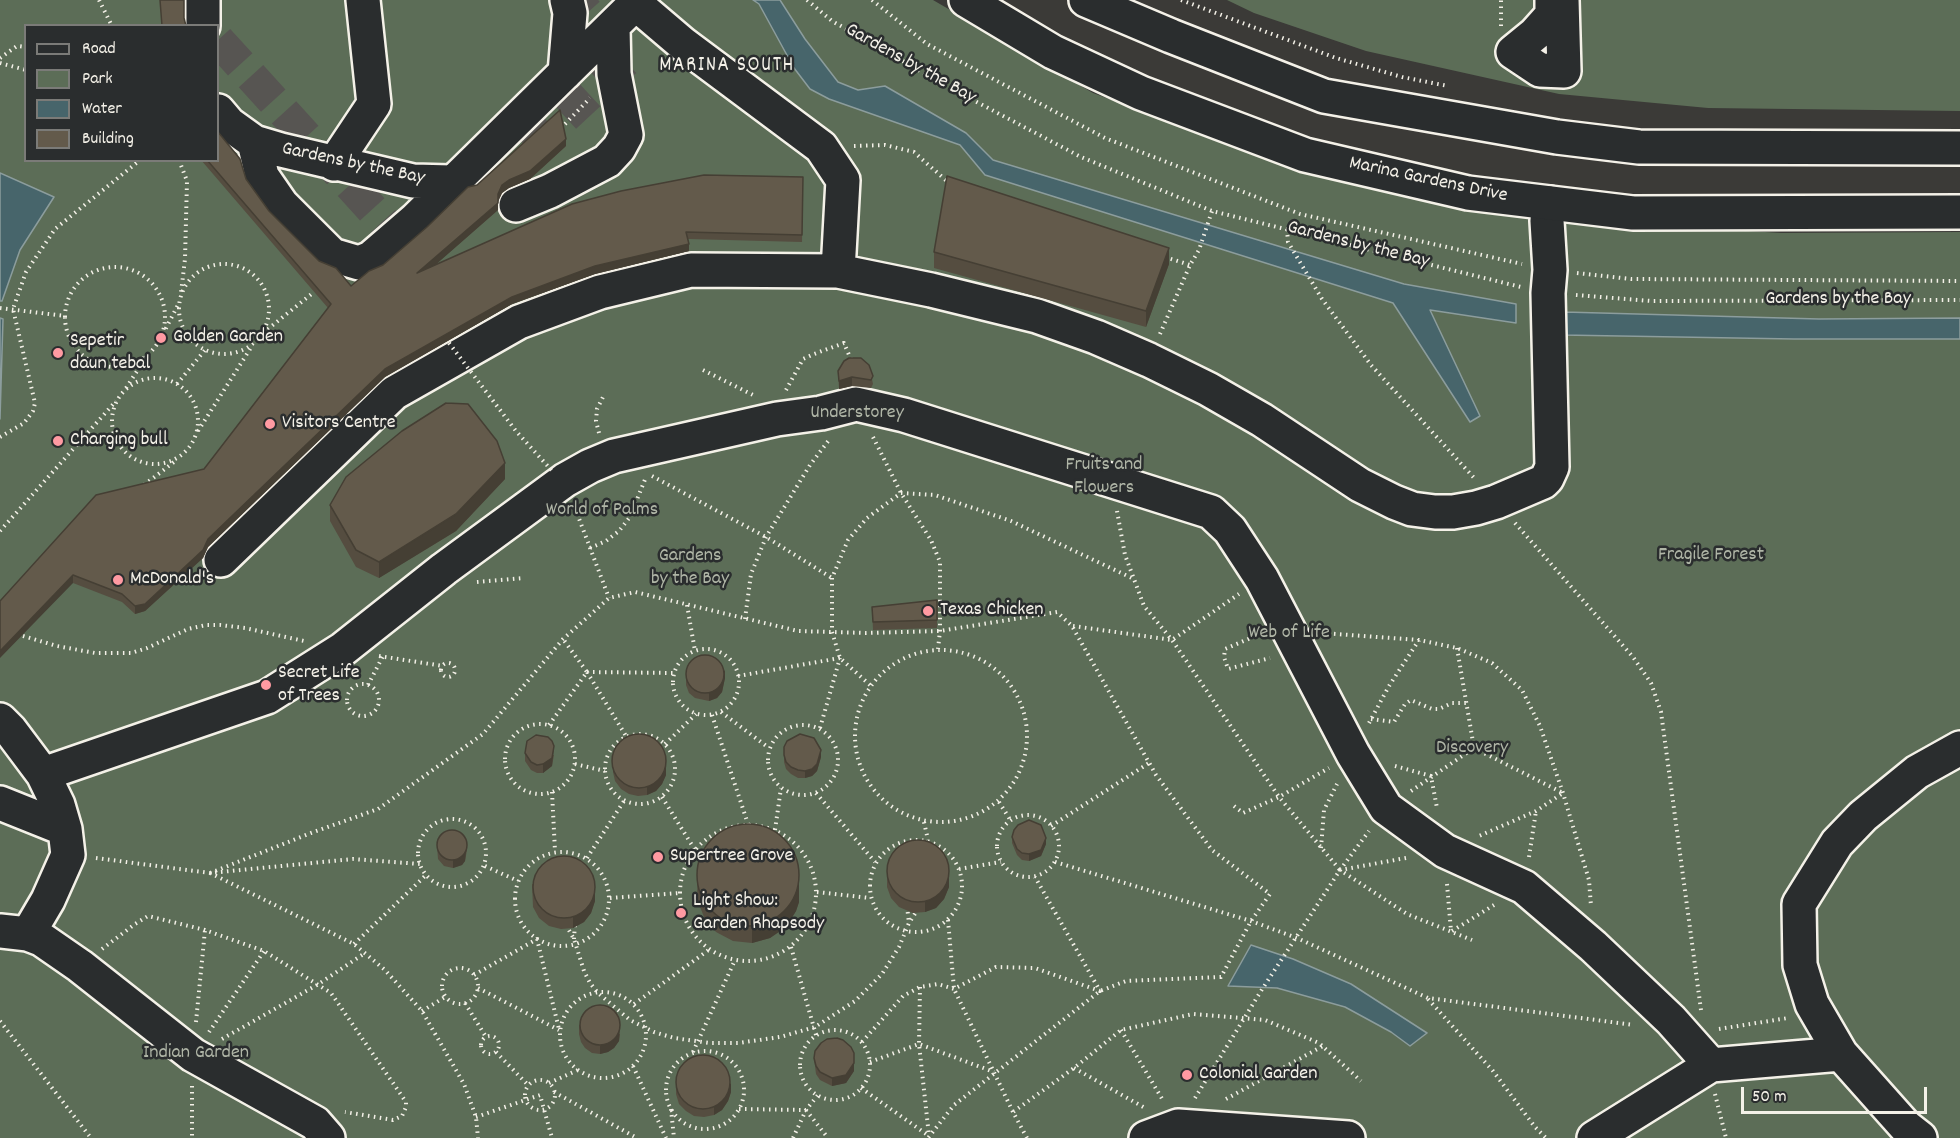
<!DOCTYPE html>
<style>
body{margin:0}
#map{position:relative;width:1960px;height:1138px;overflow:hidden;background:#3b3a37;font-family:Dekko,sans-serif}
canvas{display:block}
.legend{position:absolute;left:24px;top:24px;width:195px;height:138px;box-sizing:border-box;background:#2a2d2e;border:2px solid #7b7b78;margin:0;padding:8px 10px;list-style:none;font-size:18px;color:#f4f1e8}
.legend li{display:flex;align-items:center;gap:12px;height:30px}
.legend b{width:30px;border:2px solid #7b7b78}
.scale{position:absolute;left:1741px;top:1087px;width:186px;height:27px;box-sizing:border-box;border:3px solid #f4f1e8;border-top:0;padding-left:8px;font-size:18px;line-height:21px;white-space:nowrap;color:#f4f1e8;-webkit-text-stroke:4px #2a2d2e;paint-order:stroke}
</style>
<div id="map">
<canvas width="1960" height="1138"></canvas>
<ul class="legend">
<li><b style="height:8px;background:#2a2d2e"></b>Road</li>
<li><b style="height:16px;background:#5c6d57"></b>Park</li>
<li><b style="height:16px;background:#47656b"></b>Water</li>
<li><b style="height:16px;background:#635a4b"></b>Building</li>
</ul>
<div class="scale">50 m</div>
</div>
<script>
const ctx = document.querySelector('canvas').getContext('2d');
ctx.lineJoin = 'round';
function fillPath(path, color) { ctx.fillStyle = color; ctx.fill(path, 'evenodd'); }
const toPath = rows => new Path2D(rows.map(r => 'M' + r).join(''));
function stroke(path, color, width, dash) { ctx.strokeStyle = color; ctx.lineWidth = width; ctx.lineCap = dash ? 'butt' : 'round'; ctx.setLineDash(dash || []); ctx.stroke(path); }
function label(font, color, halo, rows, align = 'center') {
  ctx.font = font + ' Dekko,sans-serif'; ctx.lineWidth = 5; ctx.setLineDash([]); ctx.textBaseline = 'middle'; ctx.strokeStyle = halo; ctx.fillStyle = color; for (const [text, x, y, turn = 0] of rows) {
    ctx.save(); ctx.translate(x, y); ctx.rotate((+turn || 0) * Math.PI / 180); ctx.textAlign = isNaN(turn) ? turn : align; if (halo) ctx.strokeText(text, 0, 0); ctx.fillText(text, 0, 0); ctx.restore();
  }
}
fillPath(toPath([
 [0,0,933,0,1093,93,1300,170,1525,217,1781,233,1960,232,1960,1138,0,1138],
 [26,26,218,26,218,160,26,160],
 [1227,0,1960,0,1960,111,1708,108,1559,94,1366,51,1254,13]
]), '#5c6d57');
const water = toPath([
 [753,0,780,0,805,39,838,82,858,90,885,86,966,133,993,160,1404,284,1516,304,1516,323,1430,310,1480,416,1470,422,1393,303,985,175,960,145,829,99,810,89,794,68,759,4,753,0],
 [0,173,54,197,20,250,2,301,0,301,0,173],
 [1564,312,1819,319,1960,318,1960,339,1794,339,1562,335,1564,312],
 [0,318,3,319,0,419,0,318],
 [1251,945,1293,959,1351,984,1427,1033,1410,1046,1391,1032,1345,1007,1277,988,1228,986,1251,945]
]);
fillPath(water, '#47656b');
stroke(water, '#8c9d9d', 1.5);
stroke(toPath([
 [218,40,413,254,415,252],
 [529,150,628,58,576,0]
]), '#575552', 33, [33, 16]);
const minor = toPath([
 [203,0,203,26],
 [1552,0,1552,15,1535,34,1513,52,1540,70,1564,71,1562,0],
 [636,4,683,44,821,147,843,180,838,271],
 [565,73,570,13,567,0],
 [218,111,229,124,254,142,281,150,413,181,451,182],
 [254,142,262,176,282,205,332,255,359,263,371,258,415,220,639,0],
 [334,164,374,104,363,0],
 [516,205,550,191,607,161,619,148,626,135,614,74,613,27],
 [221,560,394,393,519,322,600,292,691,270,838,271,931,290,1037,316,1096,337,1149,360,1208,389,1262,420,1360,485,1394,502,1412,509,1435,512,1453,512,1476,508,1496,502,1543,482,1547,478,1552,467,1548,293,1550,270,1547,221,1549,203],
 [0,720,10,730,43,774,58,805,65,829,68,855,48,900,28,934],
 [43,774,267,697,343,649,444,569,565,480,590,466,614,456,777,419,821,413,856,404,904,415,1211,512,1230,530,1262,579,1353,754,1386,808,1445,851,1524,887,1593,946,1671,1020,1711,1065],
 [0,803,65,829],
 [0,931,28,934,41,939,80,966,193,1055,315,1123,328,1138],
 [1146,1138,1178,1126,1348,1138],
 [1594,1138,1711,1065,1841,1054],
 [1920,1138,1906,1127,1841,1054,1812,1004,1800,965,1799,904,1837,843,1863,816,1917,772,1960,748]
]);
const major = toPath([
 [966,0,1053,52,1141,93,1305,155,1468,193,1633,213,1960,212],
 [1086,0,1171,36,1324,96,1557,137,1639,147,1960,148]
]);
stroke(minor, '#f4f1e8', 38);
stroke(major, '#f4f1e8', 38);
stroke(toPath([
 [99,0,112,26],
 [807,0,832,21,954,90,1081,157,1212,211,1521,287],
 [872,0,927,44,1105,138,1300,214,1522,264],
 [1181,0,1336,58,1402,77,1448,86],
 [1501,26,1501,0],
 [0,58,17,46,26,47],
 [0,63,26,70],
 [565,124,590,98],
 [854,146,885,145,914,152,950,184],
 [179,160,187,181,185,259,181,293],
 [1287,229,1288,242,1322,299,1371,365,1476,480],
 [1165,257,1190,265],
 '179 309a45 45 0 1 1 90 0a45 45 0 1 1-90 0Z',
 '65 317a50 50 0 1 1 100 0a50 50 0 1 1-100 0Z',
 [1577,273,1631,279,1960,281],
 [1576,295,1651,301,1960,300],
 [0,308,65,316],
 [263,333,314,292],
 [163,334,179,303],
 [1160,334,1190,265,1199,250,1212,211],
 [703,370,753,395],
 '112 421a43 43 0 1 1 86 0a43 43 0 1 1-86 0Z',
 [177,384,205,350],
 [126,388,147,356],
 [786,390,803,359,814,354,844,343,852,362],
 [198,431,252,346],
 [599,433,596,421,597,409,603,397],
 [0,437,24,423,33,411,35,403,13,309,26,272,55,229,140,160],
 [873,437,901,493,931,540,940,562,940,631,938,649],
 [652,476,766,537,832,578],
 [144,485,174,462],
 [575,508,609,598],
 [1117,511,1125,555,1144,606,1172,640,1279,797,1340,870],
 [1515,523,1633,657,1651,683,1661,712,1701,1010],
 [0,531,116,401],
 [590,548,606,541,619,531,630,517,646,477],
 [477,582,524,578],
 [687,605,695,651],
 [745,619,751,574,766,537,810,465,829,440],
 [1073,626,1172,640,1239,594],
 [1322,633,1419,640,1457,648,1492,663,1522,690,1540,726,1563,793,1589,880,1591,906],
 [1260,634,1225,649,1224,657,1228,669,1270,658],
 [23,636,57,646,95,653,131,653,147,648,188,629,206,625,220,625,245,628,304,641],
 [1457,648,1474,748],
 '673 682a33 33 0 1 1 66 0a33 33 0 1 1-66 0Z',
 '855 736a86 86 0 1 1 172 0a86 86 0 1 1-172 0Z',
 [379,656,443,666],
 '441 670a7 7 0 1 1 14 0a7 7 0 1 1-14 0Z',
 [587,672,674,673],
 [587,672,626,736],
 [738,676,840,658],
 '347 700a16 16 0 1 1 32 0a16 16 0 1 1-32 0Z',
 [368,685,383,656],
 [870,685,840,658,832,632,832,578,848,540,867,518,901,493,935,495,1011,521,1134,579],
 [721,712,769,748],
 [712,715,748,824],
 [1371,719,1394,722,1405,704,1411,700,1432,709,1439,709,1452,703,1466,703],
 [1369,723,1389,686,1419,640],
 '505 759a35 35 0 1 1 70 0a35 35 0 1 1-70 0Z',
 '768 760a35 35 0 1 1 70 0a35 35 0 1 1-70 0Z',
 [549,725,587,672,563,639],
 [820,728,840,658],
 '605 769a35 35 0 1 1 70 0a35 35 0 1 1-70 0Z',
 [665,744,696,714],
 [1474,748,1563,793,1536,811,1479,836],
 [575,764,605,771],
 [1395,766,1431,776,1437,808],
 [1411,791,1474,748],
 [552,792,555,851],
 [816,793,875,862],
 [662,797,695,850],
 [999,802,1011,821],
 [1234,806,1243,813,1279,797,1329,768],
 '997 846a31 31 0 1 1 62 0a31 31 0 1 1-62 0Z',
 '418 853a34 34 0 1 1 68 0a34 34 0 1 1-68 0Z',
 [924,822,928,840],
 '680 893a68 68 0 1 1 136 0a68 68 0 1 1-136 0Z',
 [1051,826,1149,763],
 [775,830,781,788],
 '870 886a46 46 0 1 1 92 0a46 46 0 1 1-92 0Z',
 [1321,848,1324,810,1337,784],
 '515 899a47 47 0 1 1 94 0a47 47 0 1 1-94 0Z',
 [1529,857,1536,811],
 [96,858,210,873,353,859,420,864],
 [587,858,624,801],
 [1406,858,1340,870,1407,914,1472,940],
 [1055,862,1251,921,1297,938,1428,998,1634,1025],
 [485,866,518,881],
 [959,869,1001,862],
 [210,873,311,833,378,809,483,734,563,639,609,598,635,592,798,631,866,633,940,631,1057,612,1072,626,1156,775,1212,850,1270,894,1251,921,1221,977,1126,981,1100,991,954,1105,928,1138],
 [210,873,354,944,385,970,422,1011,464,1084,476,1117,478,1138],
 [1447,884,1451,931],
 [817,892,870,898],
 [610,898,680,893],
 [948,920,954,989,1013,1112],
 [1452,931,1494,905],
 [354,944,426,875],
 [791,947,816,1035],
 [102,949,135,924,148,916,205,930,264,951,331,993,406,1102,406,1107,402,1116,393,1120,345,1112],
 '442 986a18 18 0 1 1 36 0a18 18 0 1 1-36 0Z',
 [474,975,537,939,559,1029],
 [920,987,919,1044,929,1136],
 [478,988,559,1030],
 '560 1035a43 43 0 1 1 86 0a43 43 0 1 1-86 0Z',
 [1428,999,1493,1071,1535,1127,1546,1138],
 [465,1003,486,1037],
 [634,1004,710,949],
 [422,1011,445,997],
 [0,1021,91,1138],
 [196,1022,205,930],
 [1719,1029,1788,1018],
 [1121,1030,1164,1102],
 '800 1065a35 35 0 1 1 70 0a35 35 0 1 1-70 0Z',
 [209,1032,264,951],
 '481 1045a9 9 0 1 1 18 0a9 9 0 1 1-18 0Z',
 [222,1039,317,985,365,953],
 [862,1042,903,996,920,987,938,984,954,989,996,967,1035,968,1100,991,1035,877],
 '666 1090a39 39 0 1 1 78 0a39 39 0 1 1-78 0Z',
 [496,1052,528,1085],
 [693,1052,735,960],
 [870,1062,919,1044,994,1072],
 [633,1066,666,1138],
 [1074,1068,1145,1108],
 '525 1095a15 15 0 1 1 30 0a15 15 0 1 1-30 0Z',
 [549,1083,578,1070],
 [192,1086,192,1138],
 [861,1088,929,1136],
 [554,1092,637,1138],
 [1715,1094,1726,1138],
 [1195,1098,1261,991,1340,870,1369,831],
 [1226,1099,1323,1046],
 [671,1109,674,1138],
 [739,1109,806,1110],
 [806,1110,828,1138],
 [476,1117,540,1095,552,1138],
 [793,1138,806,1110,818,1095],
 [1027,1138,1013,1112,1074,1068,1121,1030,1193,1014,1265,1020,1319,1043,1361,1081]
]), '#f4f1e8', 4, [1.5, 4.5]);
stroke(minor, '#2a2d2e', 33);
stroke(major, '#2a2d2e', 33);
stroke(toPath([
 [449,343,516,431,554,473],
 [907,906,909,923],
 [566,925,574,939,584,971,590,983,598,993,630,1020,654,1032,674,1038,710,1043,738,1043,780,1037,815,1027,855,1001,882,974,899,947,909,923,918,909],
 [574,939,575,923]
]), '#f4f1e8', 4, [1.5, 4.5]);
fillPath(toPath([
 [566,146,530,179,509,188,502,193,498,201,498,210,435,265,803,177,802,242,688,239,689,251,595,274,512,304,385,377,208,547,203,558,145,611,135,614,122,602,73,583,0,601,204,469,328,308,201,160,218,160,246,179,269,211,319,261,351,286,383,265,477,185],
 [934,252,1169,264,1146,327,934,268],
 [869,365,873,384,871,388,852,386,839,389,838,371],
 [505,479,456,531,379,578,356,567,330,521,330,505],
 [937,600,937,628,873,630,872,607],
 [686,678,725,678,722,692,717,698,709,701,695,698,689,693,686,685],
 [784,747,821,757,817,771,812,776,805,778,798,778,791,774,786,769,784,762],
 [525,753,554,755,552,766,543,773,537,773,531,770,525,761],
 [613,754,666,775,662,784,656,791,647,795,638,796,629,794,621,789,615,781,613,772],
 [1012,837,1046,844,1041,856,1029,861,1022,860,1017,855,1012,843],
 [437,846,467,850,465,861,462,865,453,868,444,866,438,859],
 [698,864,799,902,796,911,786,927,770,938,752,943,733,941,716,932,704,917,697,899],
 [887,864,949,887,944,899,936,908,925,912,913,913,899,907,891,898,887,887],
 [532,884,595,901,591,913,584,922,573,928,561,929,549,926,539,918,533,907],
 [579,1025,620,1034,619,1041,614,1048,608,1052,600,1054,592,1053,585,1048,581,1042,579,1034],
 [814,1058,854,1071,846,1083,832,1086,820,1080,816,1074],
 [676,1076,731,1092,728,1101,722,1110,714,1115,704,1117,694,1116,686,1111,679,1104,676,1094]
]), '#554d40');
fillPath(toPath([
 [566,139,566,146,530,179,509,188,502,193,498,202,498,194,502,185],
 [498,203,498,210,417,281,417,273],
 [689,244,689,251,595,274,512,304,385,377,208,547,203,558,145,611,135,614,135,606,385,369,512,297,595,266],
 [1169,248,1169,264,1146,327,1146,311],
 [852,377,852,386,839,389,839,381],
 [505,463,505,479,456,531,379,578,379,562],
 [73,575,73,583,0,658,0,651],
 [725,670,725,678,722,692,717,698,709,701,709,693],
 [554,746,552,766,543,773,543,764],
 [821,750,821,757,817,771,812,776,805,778,805,771],
 [666,758,666,775,662,784,656,791,647,795,647,787],
 [1046,838,1046,844,1041,856,1029,861,1029,854],
 [467,842,465,861,462,865,453,868,453,860],
 [799,867,799,902,796,911,786,927,770,938,752,943,752,927],
 [949,877,949,887,944,899,936,908,925,912,925,902],
 [595,891,595,901,591,913,584,922,573,928,573,917],
 [620,1025,619,1041,614,1048,608,1052,600,1054,600,1046],
 [854,1063,854,1071,846,1083,832,1086,832,1078],
 [731,1083,731,1092,728,1101,722,1110,714,1115,714,1107]
]), '#453f34');
const building = toPath([
 [160,0,184,0,184,18,186,26,162,26,160,0],
 [560,110,566,139,530,171,509,180,502,185,498,194,498,203,417,273,572,204,621,191,704,175,803,177,802,235,686,232,689,244,595,266,512,297,385,369,208,539,203,550,145,604,135,606,122,594,73,575,0,651,0,601,96,495,204,469,331,304,207,160,218,160,218,132,240,159,246,179,269,211,319,261,336,268,351,286,369,271,383,265,427,227,468,187,477,185,560,110],
 [947,176,1169,248,1146,311,934,252,947,176],
 [849,358,861,358,869,365,873,376,871,380,852,377,839,381,838,371,844,361,849,358],
 [446,403,468,404,497,441,505,463,456,514,379,562,356,550,330,505,346,477,402,431,446,403],
 [937,600,937,620,873,622,872,607,937,600],
 '686 674a19 19 0 1 1 38 0a19 19 0 1 1-38 0Z',
 [800,734,814,738,821,750,817,764,812,769,805,771,798,770,791,767,786,762,784,755,784,747,787,741,800,734],
 '612 761a27 27 0 1 1 54 0a27 27 0 1 1-54 0Z',
 [536,735,548,737,552,741,554,746,552,758,543,764,537,765,531,762,525,753,527,741,536,735],
 [1029,820,1041,825,1046,838,1041,850,1029,854,1022,853,1017,849,1012,837,1014,830,1018,825,1029,820],
 '697 875a51 51 0 1 1 102 0a51 51 0 1 1-102 0Z',
 '437 845a15 15 0 1 1 30 0a15 15 0 1 1-30 0Z',
 '887 871a31 31 0 1 1 62 0a31 31 0 1 1-62 0Z',
 '533 887a31 31 0 1 1 62 0a31 31 0 1 1-62 0Z',
 '580 1025a20 20 0 1 1 40 0a20 20 0 1 1-40 0Z',
 [837,1038,843,1040,851,1047,854,1053,854,1063,846,1075,832,1078,820,1072,816,1066,814,1058,815,1051,821,1043,827,1039,837,1038],
 '676 1082a27 27 0 1 1 54 0a27 27 0 1 1-54 0Z'
]);
fillPath(building, '#635a4b');
stroke(building, '#453f34', 1.5);
for (const [x, y, r, color] of [
 [161,338,6,"#ff9aa2"],
 [58,353,6,"#ff9aa2"],
 [270,424,6,"#ff9aa2"],
 [58,441,6,"#ff9aa2"],
 [118,580,6,"#ff9aa2"],
 [928,611,6,"#ff9aa2"],
 [266,685,6,"#ff9aa2"],
 [658,857,6,"#ff9aa2"],
 [681,913,6,"#ff9aa2"],
 [1187,1075,6,"#ff9aa2"]
]) { const dot = new Path2D(); dot.arc(x, y, r, 0, 2 * Math.PI); ctx.fillStyle = color; ctx.fill(dot); stroke(dot, '#2a2d2e', 2); }
label('20px', '#f4f1e8', '#2a2d2e', [
 ["Gardens by the Bay",910,65,29],
 ["Gardens by the Bay",353,165,12],
 ["Marina Gardens Drive",1428,181,12],
 ["Gardens by the Bay",1358,246,14],
 ["Gardens by the Bay",1838,300]
]);
label('20px', '#f4f1e8', '#2a2d2e', [
 ["Golden Garden",173,338],
 ["Sepetir",70,342],
 ["daun tebal",70,365],
 ["Visitors Centre",282,424],
 ["Charging bull",70,441],
 ["McDonald's",130,580],
 ["Texas Chicken",940,611],
 ["Secret Life",278,674],
 ["of Trees",278,697],
 ["Supertree Grove",670,857],
 ["Light Show:",693,902],
 ["Garden Rhapsody",693,925],
 ["Colonial Garden",1199,1075]
], 'left');
label('20px', '#b0b6a7', '#2a2d2e', [
 ["Understorey",857,414],
 ["Fruits and",1104,466],
 ["Flowers",1104,489],
 ["World of Palms",602,511],
 ["Fragile Forest",1711,556],
 ["Gardens",690,557],
 ["by the Bay",690,580],
 ["Web of Life",1289,634],
 ["Discovery",1472,749],
 ["Indian Garden",196,1054]
]);
ctx.letterSpacing = '1.5px';
label('21px', '#f4f1e8', '#2a2d2e', [
 ["MARINA SOUTH",727,67]
]);
ctx.letterSpacing = '0px';
</script>
